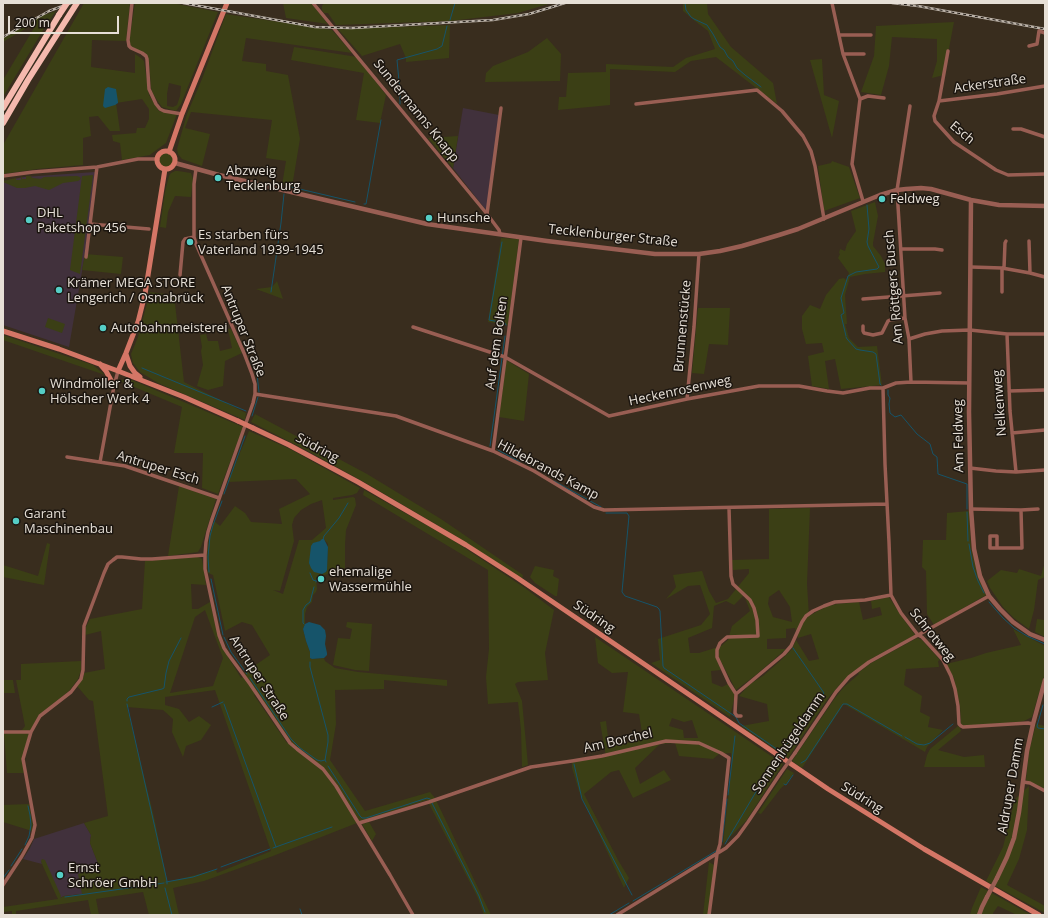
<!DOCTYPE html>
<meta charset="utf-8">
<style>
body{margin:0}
#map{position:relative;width:1048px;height:918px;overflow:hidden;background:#392d1e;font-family:"Open Sans",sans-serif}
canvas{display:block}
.frame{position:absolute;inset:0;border:4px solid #e6dfd6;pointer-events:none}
.scale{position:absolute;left:8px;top:16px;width:111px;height:18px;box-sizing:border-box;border:2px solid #e6dfd6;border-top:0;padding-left:5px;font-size:12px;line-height:14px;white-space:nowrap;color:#e6dfd6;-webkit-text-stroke:3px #1c1610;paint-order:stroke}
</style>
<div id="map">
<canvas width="1048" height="918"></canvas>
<div class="frame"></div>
<div class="scale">200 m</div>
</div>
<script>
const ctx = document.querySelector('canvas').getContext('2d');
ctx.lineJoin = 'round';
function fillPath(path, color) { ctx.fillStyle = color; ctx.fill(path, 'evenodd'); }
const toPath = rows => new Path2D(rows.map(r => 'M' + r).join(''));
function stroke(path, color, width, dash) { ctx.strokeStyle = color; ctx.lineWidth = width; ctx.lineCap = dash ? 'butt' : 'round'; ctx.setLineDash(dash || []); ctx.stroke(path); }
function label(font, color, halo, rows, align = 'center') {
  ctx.font = font + ' "Open Sans",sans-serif'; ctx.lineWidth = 3; ctx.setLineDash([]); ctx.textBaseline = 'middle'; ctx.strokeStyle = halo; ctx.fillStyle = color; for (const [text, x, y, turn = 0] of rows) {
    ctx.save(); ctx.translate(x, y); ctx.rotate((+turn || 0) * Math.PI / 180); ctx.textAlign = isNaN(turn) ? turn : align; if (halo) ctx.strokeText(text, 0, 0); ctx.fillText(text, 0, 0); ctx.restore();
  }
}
fillPath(toPath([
 [463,108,499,115,487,209,485,209,453,168],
 [95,172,85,254,69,347,3,325,3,181,24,177],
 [84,823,91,835,90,843,99,866,82,894,64,896,60,898,41,861,42,864,23,859,30,848,34,839]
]), '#41313c');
fillPath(toPath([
 [84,3,130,3,126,41,92,40,91,67,135,73,135,54,141,58,144,61,149,95,159,111,177,114,166,143,151,154,150,155,122,160,120,143,113,141,112,135,136,133,137,128,145,128,149,119,149,109,142,99,116,103,120,131,110,131,98,116,89,117,91,136,83,138,83,165,37,169,3,174,3,145],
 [135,3,172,3,218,12,181,104,176,111,162,107,159,103,153,94,151,88,149,61,148,59,131,46,129,42],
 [169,83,181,86,180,96,177,105,173,107,167,106,167,94],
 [283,3,311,3,328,24,286,18],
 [324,3,552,3,518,13,450,21,336,25,328,13,324,13,322,10,322,6],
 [683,3,707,3,708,14,731,47,773,83,777,104,716,57,691,61,675,72,610,69,610,105,558,110,559,97,566,97,568,73,606,72,606,64,673,67,686,58,715,49,708,31,695,21,683,11],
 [56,11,48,22,3,97,3,80,34,28,32,25,3,42,3,38,41,16],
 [226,14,332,30,352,53,246,38,242,61,266,64,266,71,288,75,300,139,292,187,282,185,286,161,266,158,272,120,191,112,185,128,210,134,202,166,182,159,178,154,177,149,187,114,202,79],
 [954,22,944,75,932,78,937,61,937,39,892,37,889,66,881,95,861,92,874,56,876,26],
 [450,25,449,58,406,62,406,58,400,44,362,56,338,29],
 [547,38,561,54,560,81,485,82,486,73,493,66,528,52],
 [294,47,357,57,386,95,380,123,356,120,364,73,291,60],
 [822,59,824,95,839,101,832,138,810,60],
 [458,136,453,168,428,138],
 '159 160a7 7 0 1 1 14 0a7 7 0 1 1-14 0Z',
 [832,161,849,167,860,198,824,211,818,166,831,163],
 [175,171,178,171,191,173,193,179,191,197,175,196,168,212,166,228,160,227,165,192,169,176,171,173],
 [93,175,80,274,70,270,82,176],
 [26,176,31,176,31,177,33,178,41,179,44,177,77,176,80,177,81,179,78,181,63,183,49,190,35,186,25,188,17,188,3,182,3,181,16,178,16,180,21,180,21,177,22,177,22,179,26,179],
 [875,202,878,216,873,243,873,246,881,256,885,264,885,272,865,274,850,277,845,295,847,324,845,324,849,338,858,347,877,346,882,385,841,389,835,359,825,361,829,389,812,386,808,356,824,352,822,343,806,344,802,329,802,316,810,305,820,309,826,295,839,279,844,278,846,280,849,273,838,258,840,254,839,253,840,249,845,251,847,244,856,231,851,211],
 [501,238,519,239,508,325,488,322],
 [85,254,123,257,121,274,82,270],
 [277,281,283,299,256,289,272,287],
 [150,292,174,295,184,382,246,413,245,420,158,383,140,372,133,363,131,354,138,337],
 [698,308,730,308,728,345,709,344,704,374,692,373],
 [48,318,65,324,62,333,45,327],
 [228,329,231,329,242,353,225,361,223,386,208,390,197,386,203,365,201,351,202,347,200,335,206,334,208,341,218,341,220,351,232,348],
 [3,335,93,365,105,375,3,340],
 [506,360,529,374,524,421,499,417],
 [127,378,243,427,218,494,202,488,203,453,174,453,182,407,120,381],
 [255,414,367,474,441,519,523,575,522,580,456,536,364,482,306,450,251,422],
 [249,431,290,449,360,488,357,493,352,495,333,498,333,500,353,497,355,498,356,505,346,530,345,545,345,568,316,578,317,589,316,592,313,595,312,602,307,607,305,614,305,624,303,629,306,641,310,652,311,659,324,658,325,661,335,668,358,672,447,680,447,686,384,680,384,689,335,690,336,724,330,760,365,811,430,792,435,798,491,915,484,915,477,896,427,800,357,823,273,856,204,881,173,888,179,915,149,915,143,892,96,899,99,915,91,915,88,900,16,911,16,915,12,915,12,911,3,912,3,907,58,899,56,895,42,864,41,861,42,859,45,860,61,896,60,898,64,896,82,894,78,874,99,866,90,843,91,835,84,823,108,816,93,701,89,700,77,686,84,676,84,673,105,669,101,631,85,635,86,627,90,619,142,609,145,561,198,557,202,559,206,585,191,584,192,609,198,609,210,602,219,640,224,650,241,678,246,675,244,673,270,655,252,625,242,622,225,631,213,575,208,573,206,555,210,533,214,521,220,526,235,506,245,513,251,522,282,524,279,509,310,494,296,479,228,482],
 [322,500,326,528,312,540,299,540,283,594,273,590,280,591,294,541,292,525,294,518,301,510,311,504],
 [324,539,328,544,327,567,326,572,321,574,310,557,315,543,318,542],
 [205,610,223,658,213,686,170,693,195,617],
 [215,690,271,851,217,873,216,870,171,881,167,881,154,817,127,707,163,710,173,719,172,732,183,757,186,746,201,740,211,725,199,716,189,722,179,709,165,705,165,697],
 [257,693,292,743,287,743,254,695],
 [179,486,216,499,201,547,198,552,168,556],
 [364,490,451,539,525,588,554,610,545,653,548,680,518,682,515,684,522,701,528,765,522,767,521,730,518,702,488,704,486,677,489,649,488,570,363,495],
 [810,508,807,584,809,616,825,607,837,604,859,602,863,620,882,615,880,607,872,609,871,601,889,597,900,614,915,635,869,660,843,681,829,697,788,758,741,726,769,721,767,704,739,696,750,684,763,676,780,661,792,649,796,640,809,661,819,659,811,634,798,638,795,628,786,629,786,638,767,639,767,649,786,649,757,674,736,690,717,654,715,655,721,670,711,671,712,683,722,687,728,684,735,695,730,717,651,663,660,660,658,639,701,625,710,614,700,585,688,586,666,599,676,587,673,575,702,571,709,591,716,603,728,599,749,573,749,569,733,570,732,560,769,559,769,509],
 [779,590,790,607,792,622,773,617,768,604,769,597],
 [744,595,750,611,732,626,728,640,721,646,699,653,690,653,688,638,712,628,714,606,726,601,734,605],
 [969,511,971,548,978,575,986,595,934,625,927,614,926,571,922,567,923,540,946,540,947,513],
 [47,543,50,544,44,585,3,577,3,565,38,576],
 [1045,562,1045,577,1038,580,1034,610,1029,629,1014,618,1003,607,990,588,987,581,1001,570,1017,573,1019,569,1041,576],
 [535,566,554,570,553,576,559,579,557,596,555,596,535,583,530,577],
 [1037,619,1045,620,1045,637,1035,632],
 [347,622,372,624,369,671,355,670,333,665,338,638,350,639,352,629,346,627],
 [1013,629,1045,646,1045,674,1038,696,1032,717,1024,721,1019,722,963,726,961,723,960,706,954,678,946,664,971,658,986,653,1021,645],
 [595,637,783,764,746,821,723,844,732,763,731,753,719,754,713,759,679,756,675,743,660,744,635,768,640,784,664,770,671,780,633,798,619,770,611,772,584,794,618,860,629,878,624,888,579,791,572,768,572,762,606,757,600,722,606,721,608,737,619,745,643,739,639,714,623,712,628,672,612,673,598,663],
 [672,718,684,722,692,720,698,738,684,738,683,730,669,726],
 [917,638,922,640,940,660,938,661,939,667,906,669,904,685,922,696,920,712,930,717,928,727,943,730,927,747,925,752,844,704,802,768,792,761,835,698,844,687,859,674,858,673,871,663],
 [81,661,81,670,78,679,69,691,38,716,29,734,22,759,24,773,7,773,4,734,22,730,25,726,16,680,21,680,21,664],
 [3,680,13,680,15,693,3,693],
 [1036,724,1045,726,1045,789,1026,780,1029,751],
 [958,726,960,728,961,731,938,750,964,757,984,755,985,767,924,767,927,755,930,749],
 [787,769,794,773,787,783,781,788,761,814,758,813],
 [1029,786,1027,830,1019,859,1007,885,1045,906,1045,913,986,881,1003,847,1015,799],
 [29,804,33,824,32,831,3,822,3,805],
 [369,822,376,834,372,841,362,824],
 [709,862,714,865,708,915,703,915],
 [981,887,1031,915,1017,915,998,906,993,913,993,915,970,915,972,908]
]), '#3b3f15');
fillPath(toPath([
 [108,87,116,89,118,102,118,103,115,105,105,108,103,106,105,89],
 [322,539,324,539,328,547,327,570,326,572,322,574,314,572,311,568,309,563,311,546,313,543,320,541],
 [309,622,320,625,325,630,326,636,325,644,327,653,327,655,324,658,312,659,310,658,310,652,306,641,303,629,305,624]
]), '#16546a');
stroke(toPath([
 [685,3,686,10,691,17,694,19,707,25,713,34,720,47,724,50,728,57,733,61,737,68,745,75,761,87],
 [450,20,455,3],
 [400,104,400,92,397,60,437,49,442,46,447,26],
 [291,187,355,202],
 [364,204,366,204,381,120],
 [502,242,489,320,505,323,506,325],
 [271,292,281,223,284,194],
 [846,336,841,315,844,313,841,298,848,276,856,272,877,269,879,267,868,246,867,242,869,229,867,205],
 [846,337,847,339,856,349,860,350,873,352,876,354,880,384,881,385],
 [251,362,257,374,259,392],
 [142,368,246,411],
 [888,390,888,395,890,398,889,404,890,413,895,417,901,415,917,434,930,444,933,454,937,457,938,474,967,484,967,509],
 [252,416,258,397],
 [490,446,505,336],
 [498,450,520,462],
 [554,481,601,507],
 [224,494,245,436],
 [967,512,968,541],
 [606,513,627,513,629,516,622,592,625,596,657,607,659,609,660,611,663,666,664,668,736,717,739,723,781,752,824,693,793,648],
 [323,540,324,536,339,518,348,503],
 [969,544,973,567,978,581,984,593],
 [209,572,208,557,210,536,213,525,222,501],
 [310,573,313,580,316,581],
 [211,579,223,635],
 [316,582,318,576],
 [989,602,1003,618,1014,628,1027,636,1045,644],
 [304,624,303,623,303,610,306,605,310,602,314,587],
 [224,637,231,652,247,674],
 [310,662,310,667,328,735,328,742,325,760,326,762],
 [250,678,291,739,300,748,317,760,321,761,325,760],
 [127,701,127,699,129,697,162,689,164,688,166,673,169,661,181,638],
 [127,704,167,881,167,884],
 [224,704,276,847],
 [1043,705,1037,726,1038,728,1045,729],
 [212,707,223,702],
 [905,737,917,744,924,745,930,743,953,724],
 [801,763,806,760,843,704,847,704,902,736],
 [574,764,582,799,632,895],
 [328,766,360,816,362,818,366,818,427,798,430,799],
 [784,784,786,785,793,775],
 [728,795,735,736],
 [432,803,479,896,485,912],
 [722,842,727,799],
 [725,844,766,775,769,774],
 [25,845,29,836,31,825,30,815,28,806],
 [273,848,332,827],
 [11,866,22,849],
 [221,867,270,849],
 [3,878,9,870],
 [166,882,193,877,217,869],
 [165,888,172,915],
 [65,897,164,883],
 [633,901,716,851],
 [300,909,302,915],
 [609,915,629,903]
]), '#16546a', 1);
stroke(toPath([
 [132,3,128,40,129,46,131,48,142,53,146,56,147,59,149,89,156,104,160,109,164,111,182,114],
 [313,3,487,214,499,230,500,234],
 [832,3,843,54,860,99,852,164,863,201],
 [839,35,871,35],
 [1029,46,1037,44,1039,31,1045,33],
 [948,51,939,101,934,116,935,121,954,142,996,170,1008,175,1045,174],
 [843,54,864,54],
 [860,99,868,96,884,98],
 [939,101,997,94,1045,86],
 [636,104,757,90,782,111,803,136,811,151,815,166,824,219],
 [910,106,897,190,905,318,909,339,911,382],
 [1013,129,1021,129,1045,137],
 [196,169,194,184,194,237,196,244,244,353,252,374,255,384,255,394,253,403,212,519,208,532,206,542,205,555,205,569,219,635,224,648,228,654,250,684,290,743,297,749,323,769,336,786,390,875,413,915],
 [3,176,33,172,97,167,138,159,158,159],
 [487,214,501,108],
 [90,224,149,229],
 [1029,241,1030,273],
 [901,249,935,249,942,250],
 [86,257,97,167],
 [971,267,1002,268,1030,273,1045,277],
 [1002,268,1002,292],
 [1004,268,1005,243,1006,241],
 [180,275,183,242,185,239,194,237],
 [863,299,940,293],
 [863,326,863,331,864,333,873,335,882,333,888,321,890,320,905,318],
 [413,327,505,357,609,416,687,399,759,386,799,386,827,391,843,393,870,388,883,388,896,383,911,382,969,383],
 [1007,334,1010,411,1016,472],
 [909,339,925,334,942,331,970,330,1007,334,1045,334],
 [883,388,885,464,889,542,891,595,901,613,918,635,922,637,943,660,951,676,955,689,958,706,959,724,961,726,963,727,1028,723,1033,724],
 [1009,391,1045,390],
 [255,394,396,416,493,451,534,471,594,507,604,510,887,504],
 [687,399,694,327,699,254],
 [1012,433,1045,430],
 [493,451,521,238],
 [67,457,125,466,219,498],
 [100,462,114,386,118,371],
 [970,468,996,471,1016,472,1045,470],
 [729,508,731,576,733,584,750,600,754,608,757,620,758,636,727,637,720,643,717,650,717,657,729,683,736,694],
 [971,509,1021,510,1038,509],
 [997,548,997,536,990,536,990,548,1022,548,1021,510],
 [741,716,737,716,735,713,736,694,784,654,791,646,802,622,806,616,813,611,824,606,835,602,865,600,891,595],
 [3,732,31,732],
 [795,753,836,692,849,677,869,662,989,596],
 [1023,782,1030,783,1045,791],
 [359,823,429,802,531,767,572,761,602,756,666,741,699,743,721,753,729,758,720,844,717,854,709,915],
 [3,885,22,856,32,838,35,825,23,759,31,732,40,716,71,692,81,679,83,670,84,626,104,573,108,564,113,560,117,557,122,557,141,559,152,559,205,555],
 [617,915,726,848,738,836,748,822,780,774]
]), '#995e53', 3.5);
stroke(toPath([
 [175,163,219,175,427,224,547,241,655,254,699,254,720,251,742,246,779,235,798,229,880,195,897,190,906,189,921,188,931,189,971,200,999,205,1045,206],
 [971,200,969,412,971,509,974,549,980,576,989,596,1000,609,1013,622,1030,634,1045,640],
 [997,878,1007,857,1014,838,1019,812,1027,751,1033,724,1045,680],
 [979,915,982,907,987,897]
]), '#995e53', 4.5);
stroke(toPath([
 '157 160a9 9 0 1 1 18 0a9 9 0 1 1-18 0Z',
 [169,152,182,114,227,3],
 [3,331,59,349,118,371,184,397,238,421],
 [126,354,130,366,135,373,140,377],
 [100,364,106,371,114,386],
 [118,371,126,353,138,322,145,294,165,169],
 [253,428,289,445,358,482,466,545,516,577,828,789,924,849,1039,915]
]), '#d47666', 5);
stroke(toPath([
 [3,108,59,15],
 [3,123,28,80,77,3]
]), '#f5b9ae', 6);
const rail = toPath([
 [183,3,315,27,352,28,493,20,529,14,565,3],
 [892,3,918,6,1045,29],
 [3,37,49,11,71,3]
]);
stroke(rail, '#bbb2a8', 2.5);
stroke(rail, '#1c1610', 1, [3]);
stroke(toPath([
 [780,774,795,753]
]), '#995e53', 3.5);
stroke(toPath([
 [987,897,997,878]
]), '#995e53', 4.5);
stroke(toPath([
 [238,421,253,428]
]), '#d47666', 5);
stroke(toPath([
 [59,15,67,3]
]), '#f5b9ae', 6);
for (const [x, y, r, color] of [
 [218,178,4,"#55cec6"],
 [882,199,4,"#55cec6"],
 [429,218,4,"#55cec6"],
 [29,220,4,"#55cec6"],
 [190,242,4,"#55cec6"],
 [59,290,4,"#55cec6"],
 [103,328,4,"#55cec6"],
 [42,391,4,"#55cec6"],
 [16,521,4,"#55cec6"],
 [321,579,4,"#55cec6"],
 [60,875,4,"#55cec6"]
]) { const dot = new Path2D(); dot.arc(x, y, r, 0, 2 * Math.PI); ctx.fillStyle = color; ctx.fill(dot); stroke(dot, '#1c1610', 1.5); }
label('13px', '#e6dfd6', '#1c1610', [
 ["Ackerstraße",990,84,-8],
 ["Sundermanns Knapp",416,111,51],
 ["Esch",962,133,40],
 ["Tecklenburger Straße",613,236,6],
 ["Am Röttgers Busch",894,287,-95],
 ["Brunnenstücke",683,326,-85],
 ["Antruper Straße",243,331,68],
 ["Auf dem Bolten",497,343,-82],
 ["Heckenrosenweg",680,391,-12],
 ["Nelkenweg",1000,403,-94],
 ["Am Feldweg",959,436,-91],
 ["Südring",317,448,28],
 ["Antruper Esch",158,468,17],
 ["Hildebrands Kamp",548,470,28],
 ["Südring",594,617,34],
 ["Schrotweg",932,635,51],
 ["Antruper Straße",259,678,57],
 ["Am Borchel",618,741,-13],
 ["Sonnenhügeldamm",789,743,-56],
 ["Aldruper Damm",1011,786,-80],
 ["Südring",862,798,32]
]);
label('13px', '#e6dfd6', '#1c1610', [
 ["Abzweig",226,171],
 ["Tecklenburg",226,186],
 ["Feldweg",890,199],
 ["DHL",37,213],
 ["Paketshop 456",37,228],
 ["Hunsche",437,218],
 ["Es starben fürs",198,235],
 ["Vaterland 1939-1945",198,250],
 ["Krämer MEGA STORE",67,283],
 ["Lengerich / Osnabrück",67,298],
 ["Autobahnmeisterei",111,328],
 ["Windmöller &",50,384],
 ["Hölscher Werk 4",50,399],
 ["Garant",24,514],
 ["Maschinenbau",24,529],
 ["ehemalige",329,572],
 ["Wassermühle",329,587],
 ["Ernst",68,868],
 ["Schröer GmbH",68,883]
], 'left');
</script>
